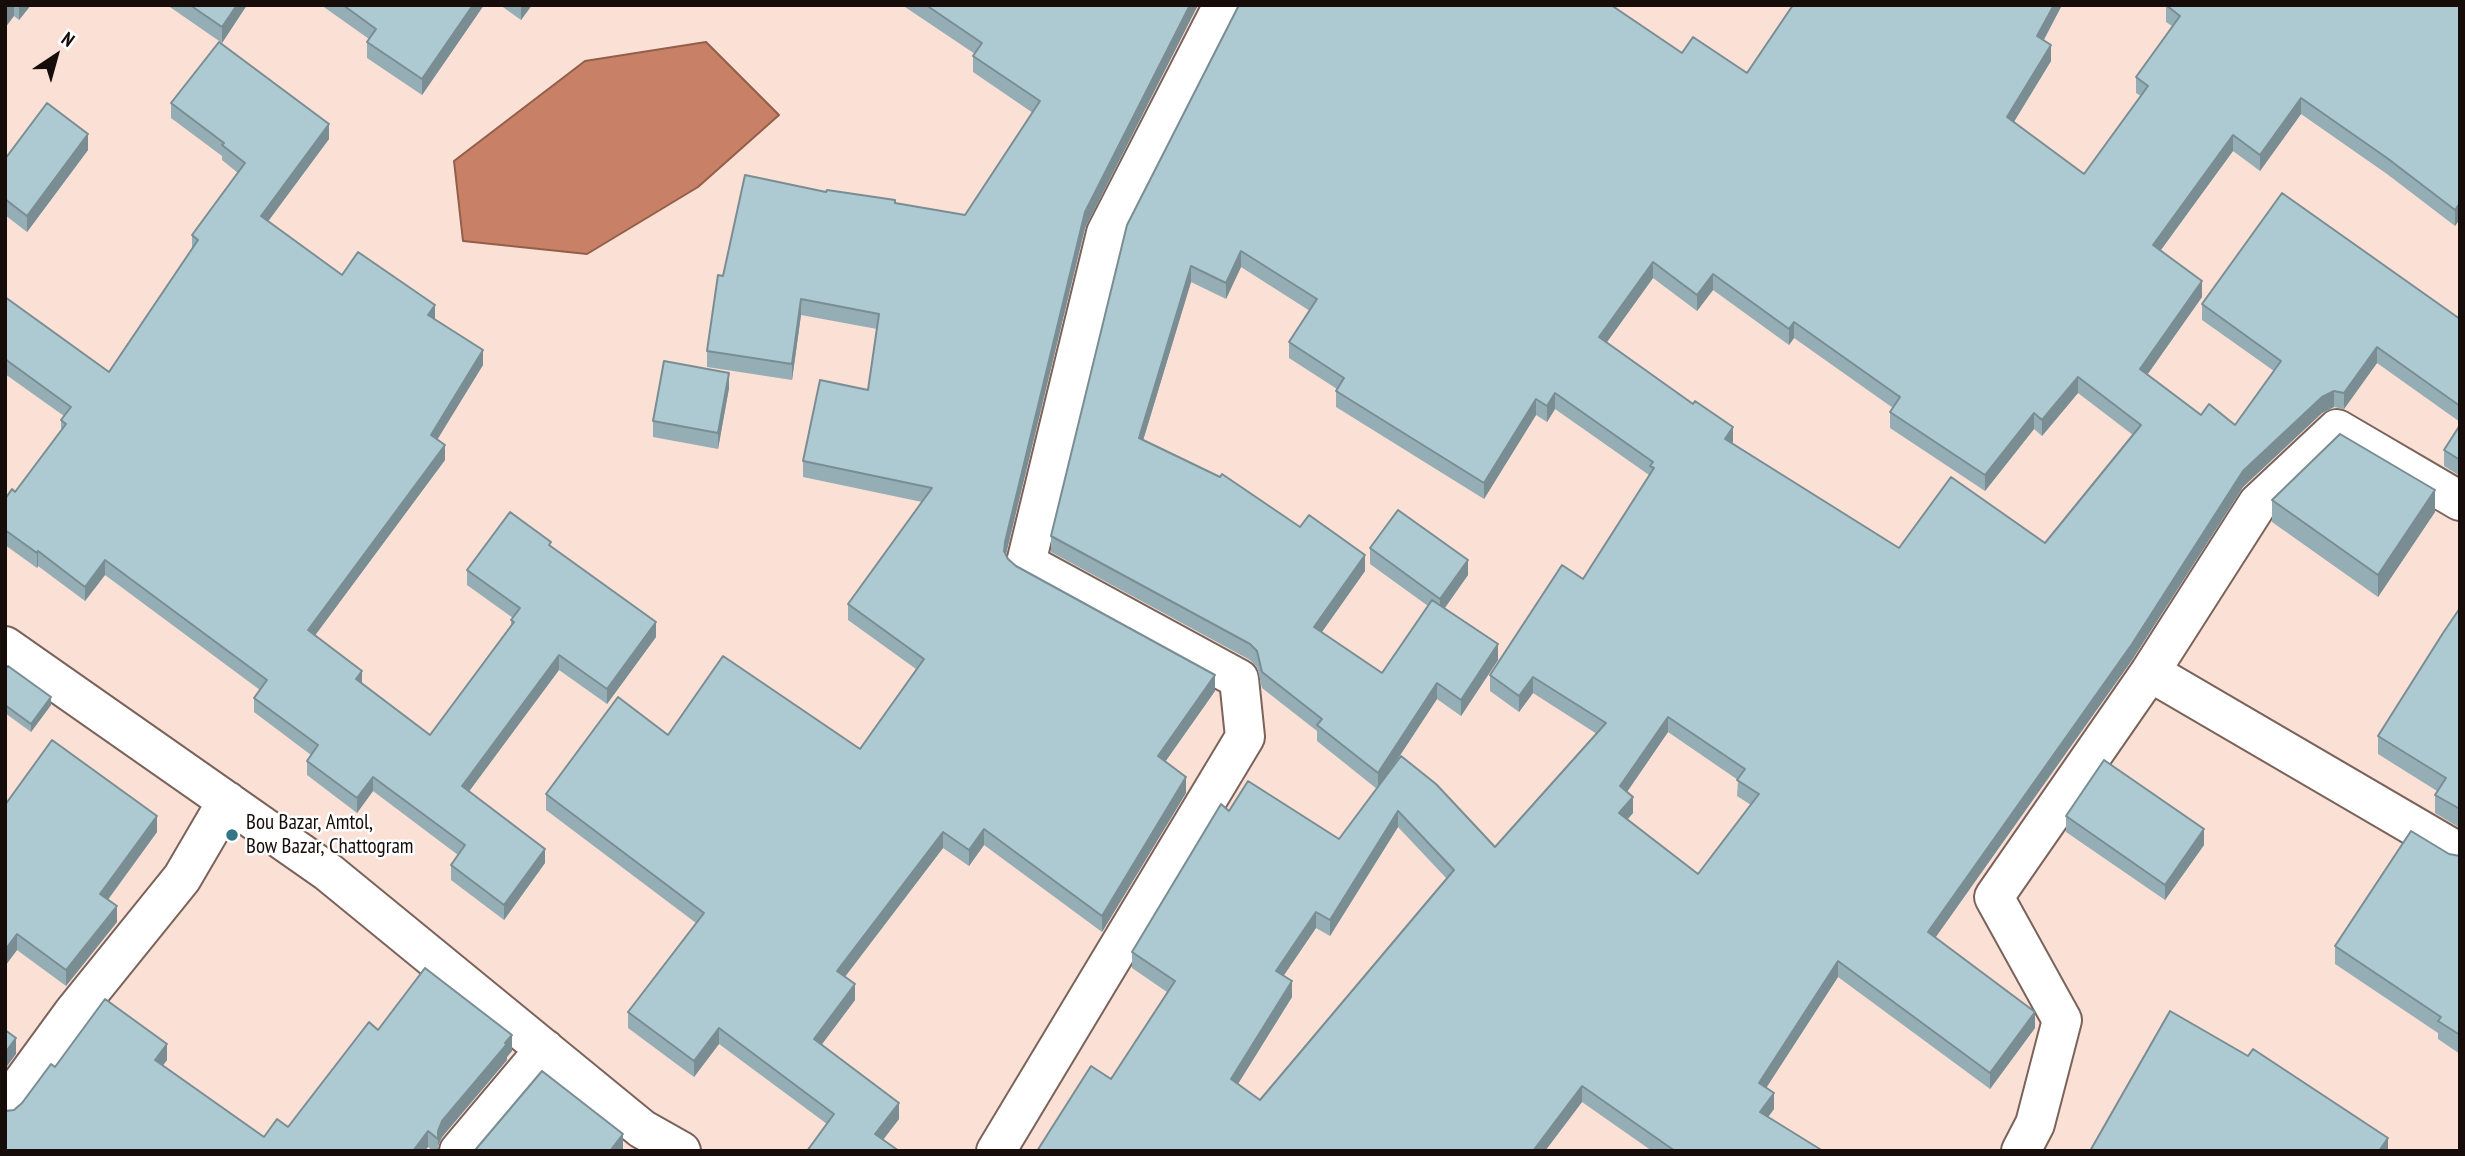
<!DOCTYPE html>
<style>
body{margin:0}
#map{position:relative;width:2465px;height:1156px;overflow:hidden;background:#fbe0d6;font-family:"PT Sans Narrow",sans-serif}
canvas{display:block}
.frame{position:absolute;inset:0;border:7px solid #160d0a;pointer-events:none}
.north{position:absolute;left:21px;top:21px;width:70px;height:70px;-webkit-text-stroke:5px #fff;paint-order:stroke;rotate:36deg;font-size:19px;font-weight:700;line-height:28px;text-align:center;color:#160d0a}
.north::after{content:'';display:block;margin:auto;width:24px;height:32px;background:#160d0a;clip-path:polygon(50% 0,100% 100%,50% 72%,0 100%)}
</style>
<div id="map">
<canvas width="2465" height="1156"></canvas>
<div class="frame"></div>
<div class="north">N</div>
</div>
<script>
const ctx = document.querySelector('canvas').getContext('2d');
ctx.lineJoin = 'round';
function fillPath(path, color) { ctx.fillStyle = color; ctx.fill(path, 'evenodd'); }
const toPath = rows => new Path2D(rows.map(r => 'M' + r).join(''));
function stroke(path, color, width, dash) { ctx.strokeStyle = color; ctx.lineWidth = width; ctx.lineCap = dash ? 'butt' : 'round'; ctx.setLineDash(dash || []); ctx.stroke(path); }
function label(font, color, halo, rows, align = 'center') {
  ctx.font = font + ' "PT Sans Narrow",sans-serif'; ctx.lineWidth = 5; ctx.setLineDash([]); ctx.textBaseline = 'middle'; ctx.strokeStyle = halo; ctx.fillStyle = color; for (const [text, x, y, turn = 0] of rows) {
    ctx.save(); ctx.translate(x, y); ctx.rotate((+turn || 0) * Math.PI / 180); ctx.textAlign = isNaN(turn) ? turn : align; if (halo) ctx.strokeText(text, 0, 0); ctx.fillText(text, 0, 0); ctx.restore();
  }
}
const water = toPath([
 [706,42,779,115,698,187,587,254,463,241,454,161,585,61,706,42]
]);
fillPath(water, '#c88166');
stroke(water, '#935e4a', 2);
const minor = toPath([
 [5,646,328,872,642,1129,681,1151],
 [2150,672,2460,853],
 [5,1106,73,1013,182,878,227,801],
 [459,1151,545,1049],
 [996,1151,1245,737,1239,679,1026,563,1106,233,1223,5],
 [2021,1151,2035,1124,2062,1020,1994,897,2150,672,2258,503,2337,429,2460,501]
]);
stroke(minor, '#7a635a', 42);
stroke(minor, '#fff', 38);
fillPath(toPath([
 [5,5,31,5,19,20,14,16],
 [167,5,247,5,222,43],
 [321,5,484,5,422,95,367,58,367,42,369,39],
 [500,5,532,5,521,20],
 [902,5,1198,5,1085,228,1006,554,1008,559,1016,566,1215,691,1165,762,1186,793,1102,932,984,845,969,866,943,848,845,977,855,1000,821,1045,899,1119,883,1140,827,1124,719,1044,694,1077,628,1028,628,1012,696,923,546,810,546,794,668,735,860,749,916,669,848,620,848,604,922,502,803,477,803,461,868,390,877,329,801,315,792,380,707,367,707,351,723,276,826,192,965,215,1033,113,973,72,973,56,975,54],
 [1618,5,1616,8,1682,53,1747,73,1793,5,2062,5,2044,40,2051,61,2014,122,2084,174,2141,96,2136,93,2136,77,2172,26,2166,22,2166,6,2460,5,2460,219,2455,226,2387,174,2301,114,2260,171,2233,151,2160,250,2202,297,2147,375,2201,415,2235,425,2274,371,2202,320,2202,304,2460,319,2460,422,2377,363,2344,409,2334,407,2322,413,2243,487,2132,660,1935,938,2035,1028,1990,1089,1838,977,1766,1088,1774,1109,1768,1117,1823,1151,1652,1151,1582,1102,1545,1151,1111,1079,1167,992,1132,968,1132,952,1229,811,1339,839,1377,789,1317,741,1317,731,1262,688,1257,667,1250,660,1051,552,1051,536,1127,225],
 [1241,267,1310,311,1289,342,1289,358,1337,389,1336,391,1336,407,1484,499,1536,415,1547,422,1555,409,1649,475,1583,579,1490,675,1490,691,1519,712,1533,693,1597,734,1495,847,1385,778,1437,699,1461,716,1498,660,1444,608,1468,575,1370,548,1370,564,1428,606,1382,673,1322,632,1365,571,1300,527,1143,440,1191,282,1226,299],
 [1653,278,1697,311,1713,290,1789,345,1794,338,1893,408,1890,412,1890,428,1985,491,2034,429,2042,436,2078,393,2133,435,2045,543,1899,548,1733,443,1607,342],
 [1668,732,1738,780,1737,796,1751,805,1698,874,1628,819,1633,813,1627,792],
 [1398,827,1447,879,1260,1100,1238,1084,1292,997,1283,976,1316,928,1330,936],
 [171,103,329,139,268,221,342,275,435,320,483,365,437,439,445,460,315,635,362,683,430,735,511,625,511,620,513,618,467,585,467,570,551,546,656,637,607,704,559,670,469,791,545,863,504,920,451,880,451,865,458,855,373,791,357,813,307,775,307,761,311,755,254,712,254,698,260,690,105,575,85,601,38,566,37,568,5,545,5,499,15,492,61,431,61,420,64,416,5,374,5,297,109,372,192,250,192,235,238,173,222,160,222,156,171,118],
 [88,150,27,232,5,215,5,159],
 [729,388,718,449,653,437,653,421],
 [2460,425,2460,476,2444,466,2444,450],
 [2272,500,2435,512,2378,597,2272,522],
 [2460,608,2460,828,2435,813,2435,795,2437,791,2378,754,2378,736],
 [5,670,51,705,31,732,5,713],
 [5,805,157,832,108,900,117,922,66,986,17,950,5,966],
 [2066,816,2204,845,2165,900,2066,832],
 [2449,854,2460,856,2460,1054,2438,1039,2438,1033,2335,964,2335,946],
 [378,1030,512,1051,507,1057,507,1060,442,1137,438,1146,438,1151,433,1151,428,1147,5,1151,14,1110,22,1103,55,1067,167,1060,163,1065,264,1137,288,1127]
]), '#95aeb5');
fillPath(toPath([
 [10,5,14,5,14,16,5,28,5,12],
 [19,5,31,5,19,20],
 [237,5,247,5,222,43,222,27],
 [473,5,484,5,422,95,422,79],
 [521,5,532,5,521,20],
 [1190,5,1198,5,1085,228,1005,558,1005,542,1085,212],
 [2054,5,2062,5,2037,52,2037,36],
 [2051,45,2051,61,2007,133,2007,117],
 [2301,98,2301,114,2260,171,2260,155],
 [329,124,329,139,261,231,261,216],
 [88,134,88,150,27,232,27,216],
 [2233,135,2233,151,2153,261,2153,245],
 [2460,203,2460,219,2455,226,2455,210],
 [1241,251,1241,267,1226,299,1226,283],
 [1653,262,1653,278,1599,353,1599,337],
 [1191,266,1191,282,1139,454,1139,438],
 [1713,274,1713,290,1697,311,1697,295],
 [2202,281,2202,297,2140,385,2140,369],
 [801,299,801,315,792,380,792,364],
 [435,305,435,320,428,315],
 [1794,322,1794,338,1789,345,1789,329],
 [2377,347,2377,363,2344,409,2344,393],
 [483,350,483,365,431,450,431,435],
 [729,373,729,388,718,449,718,433],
 [2078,377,2078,393,2042,436,2042,420],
 [2334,391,2334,407,2322,413,2243,487,2132,660,1928,948,1928,932,2243,471,2322,397],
 [1555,393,1555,409,1547,422,1547,406],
 [1536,399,1536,415,1484,499,1484,483],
 [2034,413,2034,429,1985,491,1985,475],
 [1733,427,1733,443,1725,439],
 [445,445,445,460,308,645,308,630],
 [2435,490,2435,512,2378,597,2378,575],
 [38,551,38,566,37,568,37,553],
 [1365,555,1365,571,1314,643,1314,627],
 [105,560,105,575,85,601,85,587],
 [1468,560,1468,575,1440,615,1440,599],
 [656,622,656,637,607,704,607,689],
 [1498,644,1498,660,1461,716,1461,700],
 [559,655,559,670,462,801,462,786],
 [362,671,362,685,356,679],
 [1215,675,1215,691,1158,772,1158,756],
 [1533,677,1533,693,1519,712,1519,696],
 [1437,683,1437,699,1378,789,1378,773],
 [51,697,51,705,31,732,31,724],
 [1668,717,1668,732,1620,802,1620,786],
 [373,777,373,791,357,813,357,798],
 [1186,777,1186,793,1102,932,1102,916],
 [1633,797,1633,813,1619,829,1619,813],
 [1398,811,1398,827,1330,936,1330,920],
 [157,816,157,832,100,910,100,894],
 [984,829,984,845,969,866,969,850],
 [2204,829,2204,845,2165,900,2165,885],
 [943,832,943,848,837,987,837,971],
 [545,849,545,863,504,920,504,905],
 [117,906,117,922,66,986,66,970],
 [1316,912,1316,928,1276,987,1276,971],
 [17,934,17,950,5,966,5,950],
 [1838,961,1838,977,1759,1099,1759,1083],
 [1292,981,1292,997,1231,1095,1231,1079],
 [855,984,855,1000,814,1055,814,1039],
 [2035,1012,2035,1028,1990,1089,1990,1073],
 [719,1028,719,1044,694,1077,694,1061],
 [512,1035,512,1051,507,1057,507,1060,442,1137,438,1146,438,1131,442,1121],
 [16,1038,16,1054,5,1069,5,1053],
 [167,1044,167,1060,155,1076,155,1060],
 [1582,1086,1582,1102,1545,1151,1533,1151],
 [1774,1093,1774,1109,1760,1128,1760,1112],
 [899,1103,899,1119,875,1150,875,1134],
 [428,1131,428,1147,425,1151,413,1151],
 [623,1134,623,1149,622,1151,610,1151],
 [2388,1138,2388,1151,2379,1151]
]), '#798d93');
const building = toPath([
 [5,5,10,5,5,12,5,5],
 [190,5,237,5,222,27,190,5],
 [343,5,473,5,422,79,367,42,376,29,343,5],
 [926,5,1190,5,1085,212,1005,542,1004,551,1008,559,1016,566,1215,675,1158,756,1186,777,1102,916,984,829,969,850,943,832,837,971,855,984,814,1039,899,1103,875,1134,899,1151,807,1151,834,1114,719,1028,694,1061,628,1012,704,913,546,794,618,697,668,735,723,656,860,749,924,659,848,604,932,488,803,461,820,380,868,390,879,314,801,299,792,364,707,351,718,275,723,276,745,175,826,192,827,190,895,200,895,203,965,215,1040,101,973,56,982,43,926,5],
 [1239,5,1611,5,1682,53,1693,37,1747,73,1793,5,2054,5,2037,36,2051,45,2007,117,2084,174,2148,86,2136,77,2180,16,2166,5,2460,5,2460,203,2455,210,2387,158,2301,98,2260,155,2233,135,2153,245,2202,281,2140,369,2201,415,2209,404,2235,425,2281,361,2202,304,2282,193,2460,319,2460,406,2377,347,2344,393,2334,391,2322,397,2243,471,2132,644,1928,932,2035,1012,1990,1073,1838,961,1759,1083,1774,1093,1760,1112,1823,1151,1675,1151,1582,1086,1533,1151,1037,1151,1091,1066,1111,1079,1175,981,1132,952,1221,804,1229,811,1248,781,1339,839,1401,756,1436,784,1495,847,1606,723,1533,677,1519,696,1490,675,1562,565,1583,579,1654,468,1650,466,1653,462,1555,393,1547,406,1536,399,1484,483,1336,391,1344,378,1289,342,1317,299,1241,251,1226,283,1191,266,1139,438,1220,477,1222,474,1300,527,1309,515,1365,555,1314,627,1382,673,1432,600,1498,644,1461,700,1437,683,1378,773,1317,725,1322,719,1262,672,1257,651,1250,644,1051,536,1127,225,1239,5],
 [1653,262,1697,295,1713,274,1789,329,1794,322,1900,397,1890,412,1985,475,2034,413,2042,420,2078,377,2141,425,2045,543,1951,477,1899,548,1725,439,1733,427,1695,401,1693,404,1599,337,1653,262],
 [1668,717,1745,769,1737,780,1759,794,1698,874,1619,813,1633,797,1620,786,1668,717],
 [1398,811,1454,870,1260,1100,1231,1079,1292,981,1276,971,1316,912,1330,920,1398,811],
 [219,42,329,124,261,216,342,275,358,252,435,305,428,315,483,350,431,435,445,445,308,630,362,671,356,679,430,735,514,622,511,620,520,608,467,570,510,512,551,542,549,545,656,622,607,689,559,655,462,786,545,849,504,905,451,865,465,845,373,777,357,798,307,761,318,745,254,698,267,680,105,560,85,587,38,551,37,553,5,530,5,499,12,489,15,492,66,424,61,420,71,407,5,359,5,297,109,372,198,240,192,235,245,163,222,145,224,143,171,103,219,42],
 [47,103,88,134,27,216,5,199,5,159,47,103],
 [664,361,729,373,718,433,653,421,664,361],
 [2460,425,2460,460,2444,450,2460,425],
 [2340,434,2435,490,2378,575,2272,500,2340,434],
 [1398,510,1468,560,1440,599,1370,548,1398,510],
 [2460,608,2460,809,2435,795,2446,778,2378,736,2443,633,2460,608],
 [8,666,51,697,31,724,5,705,5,670,8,666],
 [52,740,157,816,100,894,117,906,66,970,17,934,5,950,5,805,52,740],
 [2104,760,2204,829,2165,885,2066,816,2104,760],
 [2411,831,2449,854,2460,856,2460,1035,2438,1021,2441,1017,2335,946,2411,831],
 [425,968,512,1035,505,1043,507,1044,442,1121,438,1131,438,1139,428,1131,413,1151,5,1151,5,1111,14,1110,22,1103,51,1064,55,1067,105,999,167,1044,155,1060,264,1137,277,1119,288,1127,369,1022,378,1030,425,968],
 [2170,1011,2248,1056,2253,1049,2388,1138,2379,1151,2090,1151,2170,1011],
 [5,1030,16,1038,5,1053,5,1030],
 [542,1071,623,1134,610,1151,473,1151,476,1149,542,1071]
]);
fillPath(building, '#adcad2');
stroke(building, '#798d93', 2);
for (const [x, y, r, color] of [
 [232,835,7,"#337687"]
]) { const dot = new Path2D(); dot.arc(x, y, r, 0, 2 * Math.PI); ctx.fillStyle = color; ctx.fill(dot); stroke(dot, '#fff', 2.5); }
label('21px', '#160d0a', '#fff', [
 ["Bou Bazar, Amtol,",246,823],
 ["Bow Bazar, Chattogram",246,847]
], 'left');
</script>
